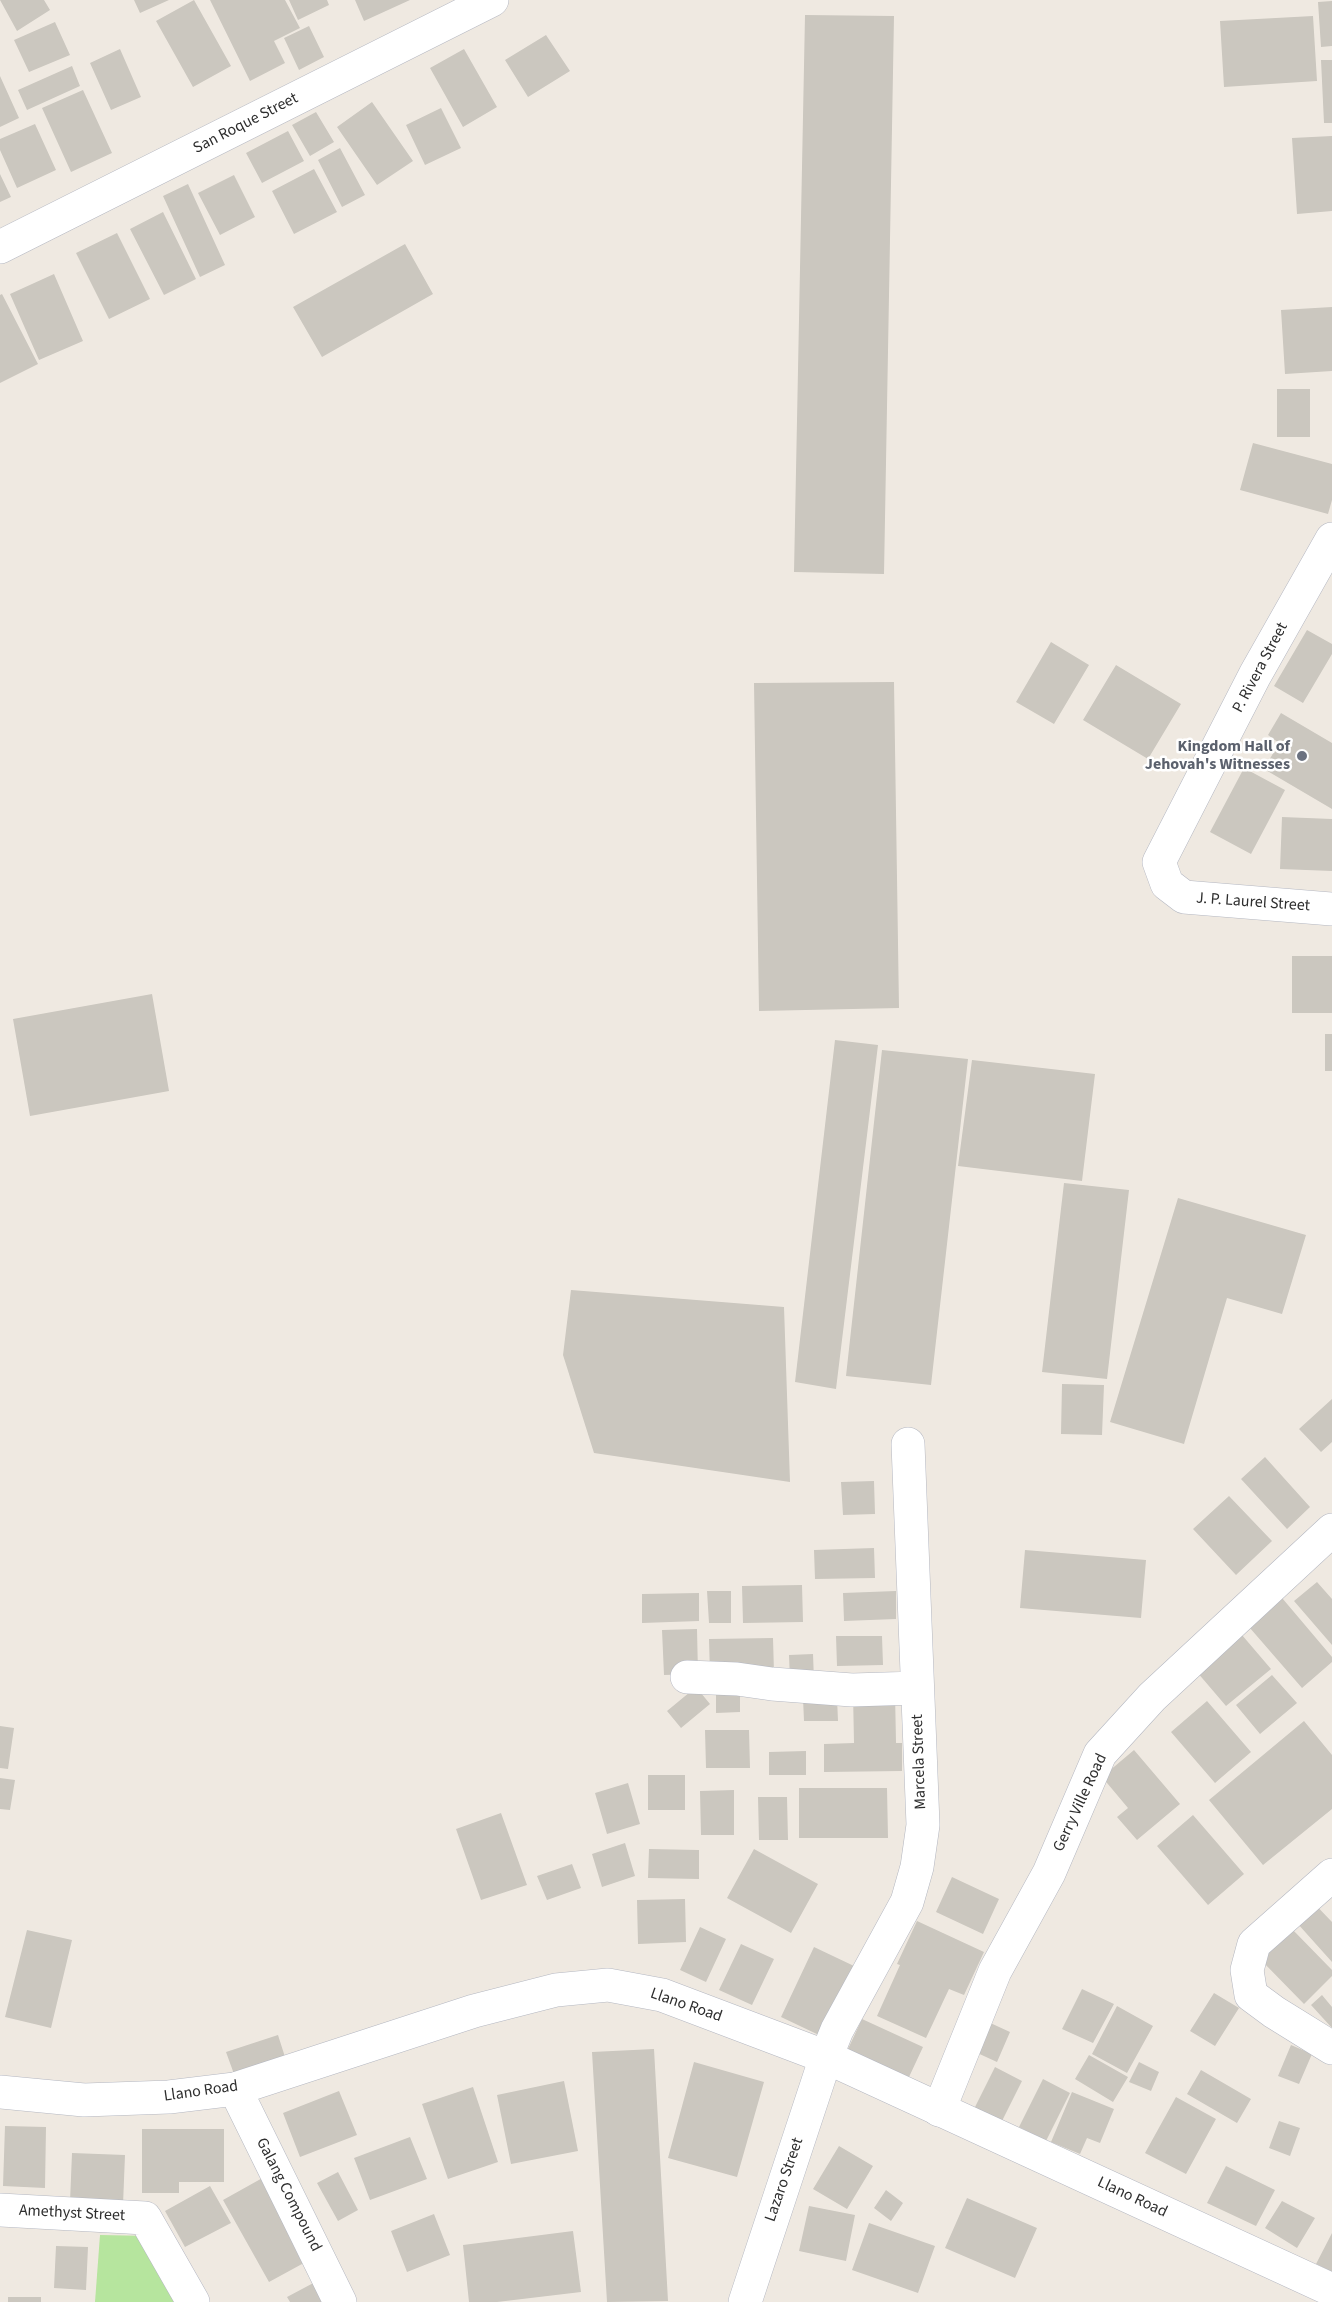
<!DOCTYPE html>
<style>
body{margin:0}
canvas{display:block;background:#efe9e1}
</style>
<canvas width="1332" height="2302"></canvas>
<script>
const ctx = document.querySelector('canvas').getContext('2d');
ctx.lineJoin = 'round';
function fillPath(path, color) { ctx.fillStyle = color; ctx.fill(path, 'evenodd'); }
const toPath = rows => new Path2D(rows.map(r => 'M' + r).join(''));
function stroke(path, color, width, dash) { ctx.strokeStyle = color; ctx.lineWidth = width; ctx.lineCap = dash ? 'butt' : 'round'; ctx.setLineDash(dash || []); ctx.stroke(path); }
function label(font, color, halo, rows, align = 'center') {
  ctx.font = font + ' "Source Sans 3",sans-serif'; ctx.lineWidth = 5; ctx.setLineDash([]); ctx.textBaseline = 'middle'; ctx.strokeStyle = halo; ctx.fillStyle = color; for (const [text, x, y, turn = 0] of rows) {
    ctx.save(); ctx.translate(x, y); ctx.rotate((+turn || 0) * Math.PI / 180); ctx.textAlign = isNaN(turn) ? turn : align; if (halo) ctx.strokeText(text, 0, 0); ctx.fillText(text, 0, 0); ctx.restore();
  }
}
fillPath(toPath([
 [100,2235,150,2236,181,2302,95,2302]
]), '#b6e59e');
fillPath(toPath([
 [0,0,44,0,50,10,17,31],
 [134,0,169,0,140,13],
 [194,0,231,66,193,87,156,21],
 [210,0,285,0,300,28,274,41,285,63,250,81],
 [289,0,327,0,329,5,298,20],
 [355,0,410,0,364,21],
 [1332,1,1332,46,1321,47,1318,2],
 [805,15,894,16,884,574,794,572],
 [1313,16,1317,81,1224,87,1220,21],
 [55,22,70,55,29,72,14,40],
 [309,26,324,57,299,70,284,38],
 [546,35,570,71,528,97,505,60],
 [120,49,141,97,111,110,90,63],
 [464,49,497,107,463,127,430,68],
 [1321,60,1332,60,1332,123,1324,123],
 [72,66,80,86,27,110,18,90],
 [0,76,19,118,0,127],
 [83,90,112,153,71,172,42,108],
 [372,102,413,161,377,185,337,127],
 [441,108,461,148,425,165,406,125],
 [316,112,334,142,310,156,292,125],
 [35,124,56,170,17,188,0,150,0,139],
 [288,131,304,161,262,183,246,153],
 [1332,136,1332,211,1297,214,1292,138],
 [340,148,365,195,342,207,318,160],
 [314,169,337,212,294,234,272,191],
 [0,174,11,197,0,202],
 [234,175,255,217,220,235,198,193],
 [188,184,225,265,200,277,163,196],
 [163,212,196,279,164,295,130,229],
 [117,233,150,299,109,319,76,253],
 [405,244,433,294,322,357,293,307],
 [54,274,83,341,39,360,10,294],
 [2,294,38,364,0,383,0,295],
 [1332,307,1332,371,1285,374,1281,310],
 [1277,389,1310,389,1310,437,1277,437],
 [1253,443,1332,464,1332,500,1328,514,1240,490],
 [1307,630,1332,644,1332,654,1303,703,1274,686],
 [1051,642,1089,665,1054,724,1016,702],
 [1116,665,1181,704,1148,759,1083,720],
 [894,682,899,1008,759,1011,754,683],
 [1281,713,1332,743,1332,809,1264,769,1279,743,1268,735],
 [1244,768,1285,790,1251,854,1210,832],
 [1282,817,1332,819,1332,871,1280,869],
 [1292,956,1332,956,1332,1013,1292,1013],
 [152,994,169,1091,30,1116,13,1019],
 [1325,1034,1332,1034,1332,1071,1325,1071],
 [835,1040,878,1045,836,1389,795,1382],
 [882,1050,968,1059,931,1385,846,1376],
 [972,1060,1095,1074,1082,1181,958,1166],
 [1064,1183,1129,1190,1107,1379,1042,1372],
 [1178,1198,1306,1235,1282,1314,1227,1298,1184,1444,1110,1422],
 [571,1290,784,1307,790,1482,594,1453,563,1355],
 [1062,1384,1104,1385,1102,1435,1061,1434],
 [1332,1399,1332,1442,1321,1452,1299,1429],
 [1265,1457,1310,1507,1287,1529,1241,1479],
 [874,1481,875,1514,843,1515,841,1482],
 [1229,1496,1272,1541,1236,1575,1193,1529],
 [874,1548,875,1578,815,1579,814,1550],
 [1025,1550,1146,1560,1141,1618,1020,1608],
 [1317,1582,1332,1599,1332,1645,1294,1601],
 [802,1585,803,1622,743,1623,742,1586],
 [707,1591,731,1591,731,1623,709,1623],
 [896,1591,896,1619,844,1621,843,1593],
 [1277,1592,1332,1657,1332,1662,1302,1688,1243,1620],
 [699,1593,699,1621,642,1623,642,1594],
 [1236,1628,1271,1669,1226,1706,1191,1665],
 [697,1629,698,1674,664,1675,662,1630],
 [836,1636,882,1636,883,1665,837,1666],
 [773,1638,774,1673,710,1675,709,1639],
 [813,1654,814,1680,790,1681,789,1655],
 [1272,1675,1297,1703,1260,1734,1236,1705],
 [716,1681,740,1681,740,1712,716,1713],
 [696,1687,710,1704,681,1728,667,1711],
 [895,1692,896,1743,902,1743,902,1771,824,1772,824,1744,854,1743,853,1693],
 [803,1698,837,1698,838,1721,804,1721],
 [1207,1701,1251,1752,1215,1783,1171,1732],
 [1304,1721,1332,1755,1332,1809,1263,1865,1209,1800],
 [0,1726,14,1728,8,1769,0,1768],
 [705,1730,749,1730,750,1768,706,1768],
 [1134,1750,1180,1804,1137,1840,1117,1817,1128,1808,1102,1777],
 [806,1751,806,1775,769,1775,769,1752],
 [648,1775,685,1775,685,1810,648,1810],
 [0,1778,15,1780,10,1810,0,1809],
 [628,1783,640,1824,607,1834,595,1793],
 [799,1788,887,1788,888,1838,799,1838],
 [734,1790,734,1835,701,1835,700,1791],
 [758,1797,787,1797,788,1840,759,1840],
 [501,1813,527,1885,481,1900,456,1829],
 [1193,1815,1244,1874,1208,1905,1157,1846],
 [625,1843,635,1876,602,1887,592,1854],
 [649,1849,699,1850,699,1879,648,1878],
 [754,1849,818,1884,791,1933,727,1898],
 [572,1864,581,1888,547,1900,537,1876],
 [952,1877,999,1899,983,1934,936,1912],
 [1308,1897,1332,1922,1332,1962,1289,1914],
 [685,1899,686,1942,638,1944,637,1900],
 [917,1921,984,1952,964,1995,949,1989,926,2038,877,2016,900,1965,897,1964],
 [700,1927,726,1939,706,1982,680,1970],
 [1292,1929,1332,1970,1332,1976,1304,2004,1261,1960],
 [27,1930,72,1940,51,2028,5,2017],
 [741,1944,774,1959,752,2005,719,1990],
 [814,1947,854,1966,821,2036,781,2017],
 [1082,1989,1114,2004,1093,2043,1062,2029],
 [1214,1993,1239,2008,1215,2046,1190,2031],
 [1322,1995,1332,2007,1332,2028,1311,2005],
 [1117,2006,1153,2026,1127,2073,1092,2054],
 [862,2019,923,2047,909,2077,848,2049],
 [986,2021,1010,2032,997,2062,973,2051],
 [278,2035,285,2057,234,2074,226,2052],
 [1291,2045,1312,2054,1299,2084,1278,2076],
 [654,2049,668,2301,607,2302,592,2052],
 [1089,2055,1128,2077,1113,2102,1075,2079],
 [694,2062,764,2082,737,2177,668,2158],
 [1139,2062,1159,2072,1151,2091,1129,2082],
 [995,2067,1022,2081,998,2129,971,2115],
 [1201,2070,1251,2099,1237,2123,1187,2094],
 [1043,2079,1070,2093,1046,2141,1019,2127],
 [564,2081,578,2151,511,2164,497,2095],
 [473,2087,498,2162,448,2179,422,2104],
 [339,2091,357,2135,300,2157,283,2113],
 [1072,2092,1114,2109,1100,2143,1087,2138,1080,2154,1051,2142],
 [1176,2097,1216,2119,1186,2174,1145,2153],
 [1279,2121,1300,2128,1290,2156,1269,2148],
 [5,2126,46,2127,45,2188,3,2186],
 [142,2129,224,2129,224,2182,179,2182,179,2193,142,2193],
 [410,2137,427,2179,370,2200,354,2158],
 [839,2146,873,2166,847,2209,813,2189],
 [72,2153,125,2155,123,2205,70,2202],
 [1226,2166,1275,2190,1256,2226,1207,2203],
 [338,2172,358,2210,338,2221,317,2183],
 [266,2176,313,2258,269,2282,223,2200],
 [210,2186,231,2223,185,2247,165,2211],
 [886,2190,903,2203,891,2221,874,2208],
 [967,2198,1037,2228,1015,2278,945,2248],
 [1282,2201,1315,2218,1297,2248,1265,2228],
 [809,2206,855,2215,846,2261,799,2251],
 [434,2214,450,2255,407,2272,391,2231],
 [869,2223,935,2246,918,2293,852,2270],
 [573,2231,581,2292,497,2302,469,2302,463,2245],
 [1332,2233,1332,2272,1316,2264],
 [56,2246,88,2247,86,2290,54,2288],
 [319,2280,332,2302,290,2302,287,2297],
 [8,2297,41,2297,41,2302,8,2302]
]), '#cbc7bf');
const minor = toPath([
 [0,247,492,0],
 [1332,539,1255,675,1159,862,1167,884,1184,897,1332,909],
 [687,1677,737,1679,772,1684,852,1690,917,1688],
 [1332,1875,1254,1944,1247,1970,1251,1995,1274,2012,1332,2048],
 [235,2089,340,2302],
 [939,2110,995,1971,1049,1873,1100,1754,1152,1697,1332,1530],
 [0,2210,145,2218,193,2302],
 [745,2302,826,2057,837,2030,907,1902,917,1867,923,1825,908,1444]
]);
const secondary = toPath([
 [0,2092,84,2100,169,2097,235,2089,474,2011,556,1990,608,1985,662,1995,826,2057,1332,2290]
]);
stroke(minor, '#b4b7c1', 34);
stroke(secondary, '#b4b7c1', 34);
stroke(minor, '#fff', 33);
stroke(secondary, '#fff', 33);
for (const [x, y, r, color] of [
 [1302,756,6,"#6b7280"]
]) { const dot = new Path2D(); dot.arc(x, y, r, 0, 2 * Math.PI); ctx.fillStyle = color; ctx.fill(dot); stroke(dot, '#fff', 2); }
label('16px', '#2e2e2e', '#fff', [
 ["San Roque Street",246,124,-27],
 ["P. Rivera Street",1261,668,-62],
 ["J. P. Laurel Street",1253,903,4],
 ["Marcela Street",920,1762,-92],
 ["Gerry Ville Road",1081,1803,-65],
 ["Llano Road",686,2006,19],
 ["Llano Road",201,2092,-8],
 ["Lazaro Street",785,2180,-71],
 ["Galang Compound",288,2195,63],
 ["Llano Road",1132,2198,25],
 ["Amethyst Street",72,2214,3]
]);
label('bold 16px', '#5b616d', '#fff', [
 ["Kingdom Hall of",1290,747],
 ["Jehovah's Witnesses",1290,765]
], 'right');
</script>
